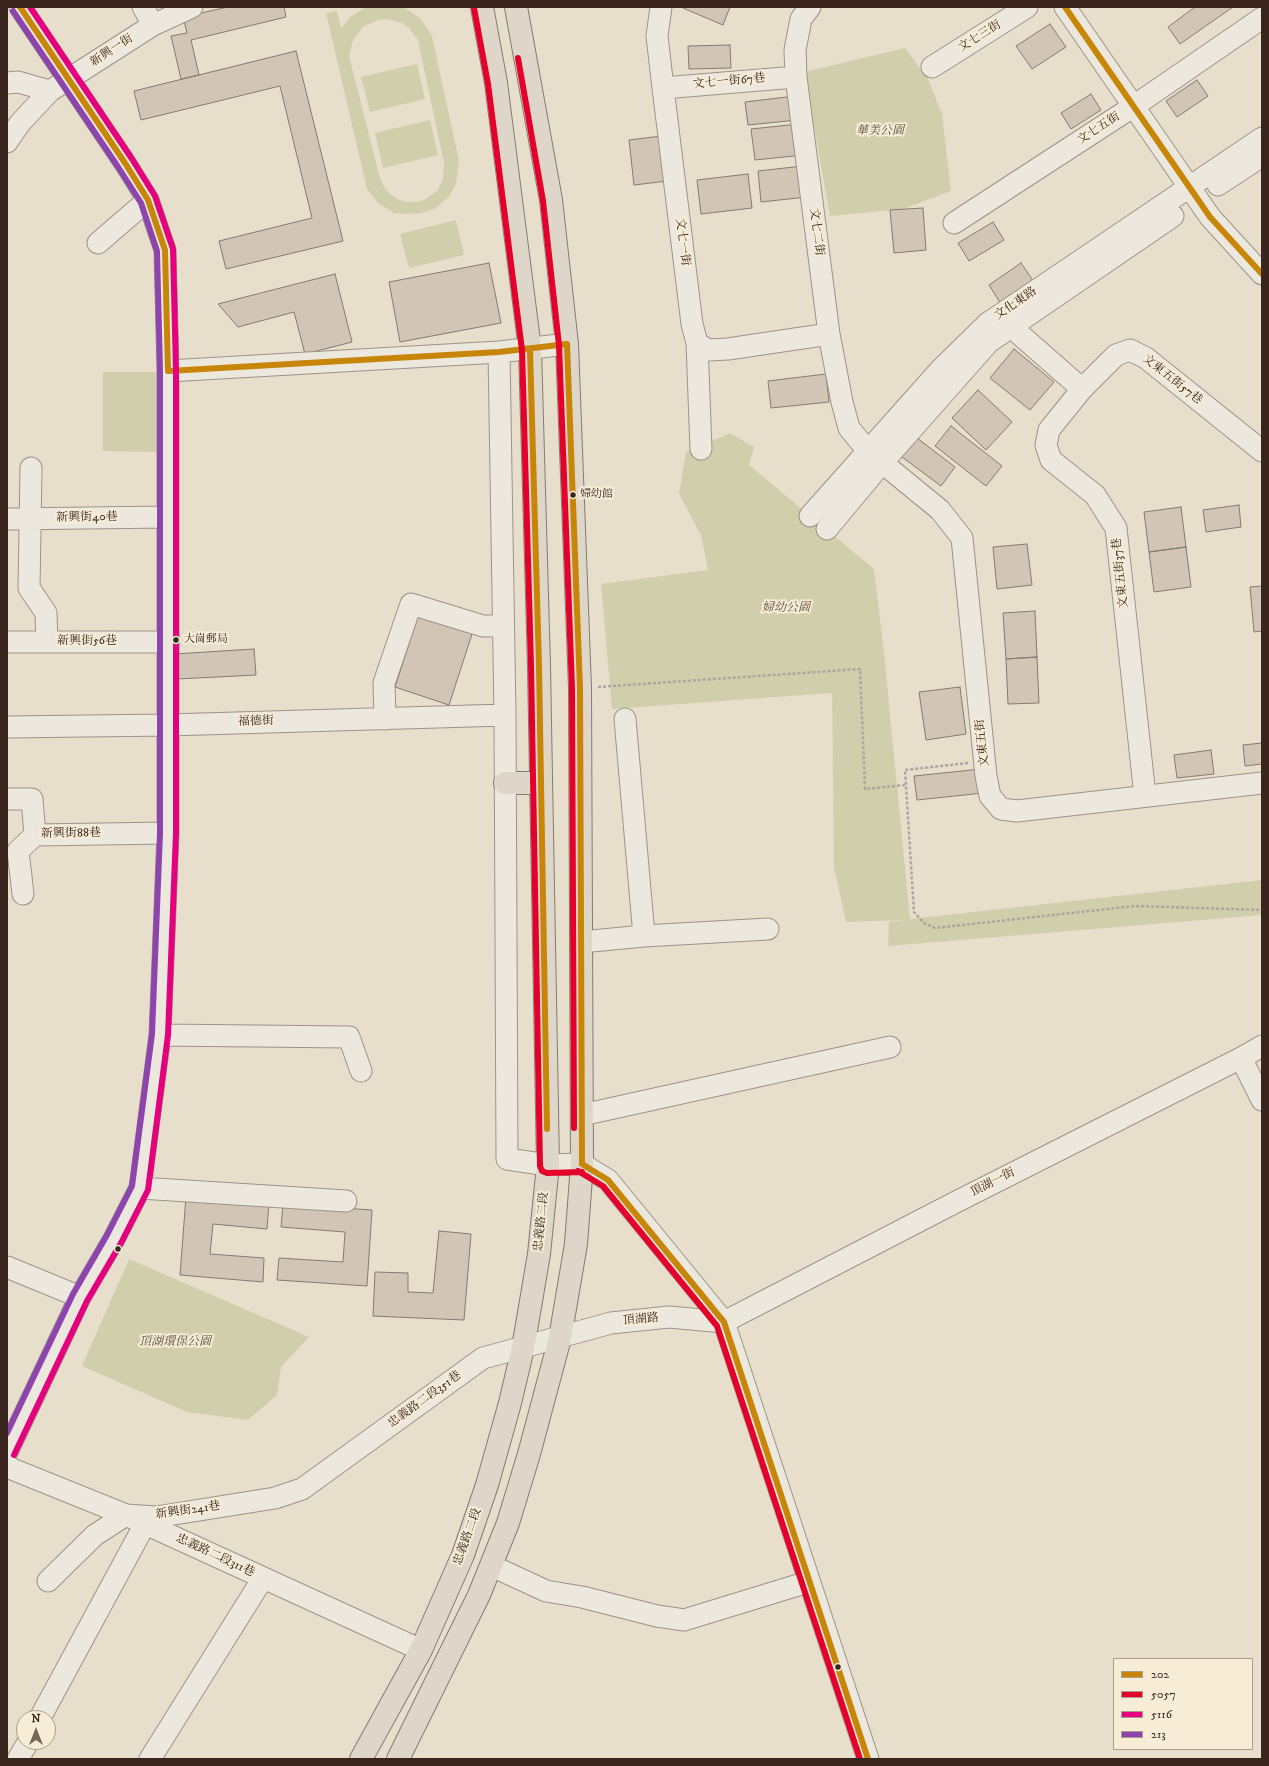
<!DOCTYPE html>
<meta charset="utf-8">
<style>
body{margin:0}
#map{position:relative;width:1269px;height:1766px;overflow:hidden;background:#e7dfcc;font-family:"IM FELL DW Pica",serif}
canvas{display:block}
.frame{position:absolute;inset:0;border:8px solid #39251e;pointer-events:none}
.legend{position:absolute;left:1113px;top:1658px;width:140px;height:92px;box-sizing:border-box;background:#f7edd7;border:1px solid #ab9d8d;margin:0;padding:5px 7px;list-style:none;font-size:12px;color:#39251e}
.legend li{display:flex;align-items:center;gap:8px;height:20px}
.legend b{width:20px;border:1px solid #ab9d8d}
.north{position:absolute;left:16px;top:1710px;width:40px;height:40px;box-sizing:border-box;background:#f7edd7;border:1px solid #ab9d8d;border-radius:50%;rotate:0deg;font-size:11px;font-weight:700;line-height:16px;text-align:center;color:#39251e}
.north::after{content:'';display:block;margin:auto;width:14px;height:18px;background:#76665b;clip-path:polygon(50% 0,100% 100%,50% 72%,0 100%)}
</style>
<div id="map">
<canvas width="1269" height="1766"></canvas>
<div class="frame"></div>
<ul class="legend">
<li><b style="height:5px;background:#c88608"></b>202</li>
<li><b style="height:5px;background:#e4002b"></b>5057</li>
<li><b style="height:5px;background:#e5007d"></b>5116</li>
<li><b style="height:5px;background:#8e44ad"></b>213</li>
</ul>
<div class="north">N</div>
</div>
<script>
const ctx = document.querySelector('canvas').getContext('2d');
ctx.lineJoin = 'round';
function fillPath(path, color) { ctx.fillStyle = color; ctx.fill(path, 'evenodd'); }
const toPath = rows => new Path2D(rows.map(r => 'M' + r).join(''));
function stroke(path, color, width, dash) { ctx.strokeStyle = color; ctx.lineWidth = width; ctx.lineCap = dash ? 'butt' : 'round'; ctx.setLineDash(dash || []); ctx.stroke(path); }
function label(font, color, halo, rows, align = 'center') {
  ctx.font = font + ' "IM FELL DW Pica","Noto Serif TC",serif'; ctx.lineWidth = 4; ctx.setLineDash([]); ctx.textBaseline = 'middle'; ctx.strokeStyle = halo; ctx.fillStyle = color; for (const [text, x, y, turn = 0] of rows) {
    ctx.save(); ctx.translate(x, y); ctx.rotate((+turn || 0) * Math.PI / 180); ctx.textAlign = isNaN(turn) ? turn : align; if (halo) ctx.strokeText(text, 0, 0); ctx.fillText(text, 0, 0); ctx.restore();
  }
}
fillPath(toPath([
 [366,7,405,8,421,19,432,36,459,161,456,184,448,198,434,209,422,213,406,214,394,213,379,204,367,189,326,13,337,11,341,28,350,17],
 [387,19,402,23,408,27,418,40,444,163,443,179,437,191,424,200,416,202,408,202,399,200,390,194,384,187,380,178,349,56,353,40,363,27,378,20],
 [905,48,928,79,942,114,951,191,903,209,830,216,804,72],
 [417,64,425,99,370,112,361,77],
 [430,120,438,155,383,168,375,133],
 [456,220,464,255,409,268,400,234],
 [103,372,157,372,157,452,103,451],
 [730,433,754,447,749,465,874,569,884,653,910,919,1262,880,1262,915,888,946,889,922,903,920,846,922,834,867,832,693,612,709,601,584,708,570,701,535,679,494,686,452],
 [129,1259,309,1337,281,1367,277,1395,248,1420,187,1412,82,1366]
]), '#d1cfab');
const building = toPath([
 [228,7,284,7,286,17,191,40,199,75,181,79,171,36,187,33,183,17,228,7],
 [683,7,730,7,723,25,683,8,683,7],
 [1195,7,1233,7,1180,44,1168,27,1195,7],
 [1050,24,1066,47,1032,69,1016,46,1050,24],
 [730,45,731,68,689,69,688,46,730,45],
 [296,51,343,241,226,269,219,241,312,218,280,86,141,120,134,91,296,51],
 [1197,80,1208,96,1177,117,1166,101,1197,80],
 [1091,94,1101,110,1071,129,1061,113,1091,94],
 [795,96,797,120,748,125,745,102,795,96],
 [799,124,803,155,755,160,751,129,799,124],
 [662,136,667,181,634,185,629,140,662,136],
 [803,166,807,197,761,202,758,171,803,166],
 [748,174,752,208,701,214,697,180,748,174],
 [923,208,926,250,894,253,890,210,923,208],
 [993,222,1004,240,969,261,958,243,993,222],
 [489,263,501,323,400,342,389,282,489,263],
 [1021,263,1034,282,1001,304,989,285,1021,263],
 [335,274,352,342,305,354,294,312,238,327,218,304,335,274],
 [1014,349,1054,382,1030,410,990,378,1014,349],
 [826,374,829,402,771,408,768,381,826,374],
 [978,390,1012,422,986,450,952,418,978,390],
 [951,426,1002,466,986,486,935,446,951,426],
 [917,438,955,467,941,486,902,457,917,438],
 [1239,505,1241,527,1206,532,1203,510,1239,505],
 [1181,507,1186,547,1149,552,1144,512,1181,507],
 [1027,544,1032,585,997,589,993,547,1027,544],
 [1186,547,1191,587,1154,592,1149,552,1186,547],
 [1262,586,1262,631,1254,632,1250,587,1262,586],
 [1035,611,1037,657,1006,659,1003,613,1035,611],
 [419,613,473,631,449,705,395,687,419,613],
 [254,649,256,675,177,679,175,654,254,649],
 [1037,657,1039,703,1008,704,1006,659,1037,657],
 [960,687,966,734,926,740,919,692,960,687],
 [1262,743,1262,764,1245,766,1243,745,1262,743],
 [1211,750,1214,774,1177,778,1174,755,1211,750],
 [981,769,983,793,917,800,914,776,981,769],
 [186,1197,269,1203,267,1229,213,1224,210,1254,264,1258,263,1282,180,1275,186,1197],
 [283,1204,372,1210,367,1286,277,1280,279,1258,343,1262,345,1232,281,1227,283,1204],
 [439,1231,471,1234,464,1320,373,1316,375,1272,408,1273,408,1292,433,1293,439,1231]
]);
fillPath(building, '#d2c5b5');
stroke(building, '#827b71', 1);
const minor = toPath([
 [143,7,153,25],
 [661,7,657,36,663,88,692,324,697,343,708,350,728,349,829,334],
 [810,7,801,19,795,50,796,77,829,334,842,402,849,428,868,451,940,510,962,538,986,776,990,796,1001,809,1017,811,1262,783],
 [1065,7,1210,217,1262,274],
 [932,67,1027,7],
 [7,83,18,82,50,91],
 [663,88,796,77],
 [7,142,20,123,50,91,153,25,192,7],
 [1218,185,1262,156],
 [954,223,1134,106,1262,18],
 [98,243,148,200],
 [1001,318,1082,389],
 [697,343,701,449],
 [499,352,505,715,507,1159,548,1165,582,1164,608,1180,724,1322,868,1759],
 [168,371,499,352,567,344],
 [31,468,29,588,46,613,47,642],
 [810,516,941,369,988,323,1262,138],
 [7,519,167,517],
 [827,529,882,463,989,342,1173,216],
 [7,642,168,642],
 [385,719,384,683,411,604,483,626,503,626],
 [625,719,644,936],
 [7,727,168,725,505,715],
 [1145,796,1116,528,1095,495,1051,460,1046,445,1049,430,1082,389,1116,355,1130,350,1146,358,1262,451],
 [7,799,32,799,35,835,168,833],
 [23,894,18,851,35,835],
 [581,942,644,936,768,929],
 [160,1035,349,1037,361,1071],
 [1241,1058,1262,1100],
 [582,1115,890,1047],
 [140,1188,346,1201],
 [7,1267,80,1297],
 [724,1322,956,1202,1241,1058,1262,1046],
 [7,1452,80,1297,114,1239,140,1188,160,1035,168,833,168,371,165,250,148,200,125,163,20,7],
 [7,1467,126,1515,421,1650],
 [492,1566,546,1591,582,1597,657,1616,684,1620,808,1582],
 [48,1581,95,1535,126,1515,156,1517,275,1498,302,1489,483,1358,611,1323,669,1317,724,1322],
 [40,1718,145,1524],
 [18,1759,28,1742],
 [150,1759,263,1578]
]);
const major = toPath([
 [505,783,541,783],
 [361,1759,421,1650,463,1555,487,1485,510,1403,523,1348,539,1254,548,1165,539,666,530,349,496,83,482,7],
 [398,1759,479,1595,508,1523,529,1454,560,1338,576,1244,582,1164,580,688,567,344,551,200,516,7]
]);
stroke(minor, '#9b9488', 23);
stroke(major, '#827b71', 24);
stroke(toPath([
 [598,687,860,669,865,789,906,785],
 [968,763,905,770,914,912,924,923,935,928,1135,906,1262,910]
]), '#aca69f', 2.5, [3, 2]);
stroke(minor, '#ece8de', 21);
stroke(major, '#ded7c9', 22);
stroke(toPath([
 [20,7,125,163,148,200,165,250,168,371],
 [1065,7,1210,217,1262,274],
 [530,349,539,666,547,1129],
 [168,371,499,352,567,344,580,688,582,1164],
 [582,1164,608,1180,724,1322,868,1759]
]), '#c88608', 6);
stroke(toPath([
 [474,8,488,84,522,350,531,666,540,1166,542,1171,547,1173,582,1172],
 [518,58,543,201,559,345,572,688,574,1128],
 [578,1171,603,1186,717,1326,860,1759]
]), '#e4002b', 6);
stroke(toPath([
 [14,1455,87,1301,121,1243,148,1190,168,1035,176,833,176,371,173,249,155,196,132,159,30,7]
]), '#e5007d', 6);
stroke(toPath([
 [7,1433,73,1294,107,1235,132,1186,152,1034,160,833,160,371,157,251,141,203,118,167,13,11]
]), '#8e44ad', 6);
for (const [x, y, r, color] of [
 [573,495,3.5,"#39251e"],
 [176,640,3.5,"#39251e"],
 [118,1249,3.5,"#39251e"],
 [838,1667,3.5,"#39251e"]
]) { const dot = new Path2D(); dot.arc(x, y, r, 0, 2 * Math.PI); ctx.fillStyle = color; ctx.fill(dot); stroke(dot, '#f7edd7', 1.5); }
label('11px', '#39251e', '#f7edd7', [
 ["婦幼館",580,495],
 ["大崗郵局",184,640]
], 'left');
label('12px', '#39251e', '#f7edd7', [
 ["文七三街",980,37,-32],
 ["新興一街",112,51,-33],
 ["文七一街67巷",729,82,-5],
 ["文七五街",1099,129,-33],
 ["文七二街",816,232,83],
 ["文七一街",682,242,83],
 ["文化東路",1016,304,-34],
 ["文東五街57巷",1172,380,38],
 ["新興街40巷",87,518,-1],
 ["文東五街37巷",1121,573,-96],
 ["新興街56巷",87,642],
 ["福德街",256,722,-2],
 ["文東五街",983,743,-96],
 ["新興街88巷",71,834,-1],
 ["頂湖一街",993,1183,-27],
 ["忠義路二段",542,1222,-84],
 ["頂湖路",641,1320,-5],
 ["忠義路二段351巷",425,1400,-36],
 ["新興街241巷",188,1511,-8],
 ["忠義路二段",468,1537,-70],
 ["忠義路二段311巷",215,1556,25]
]);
label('italic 12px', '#5a4c3a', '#f7edd7', [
 ["華美公園",880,132],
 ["婦幼公園",786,609],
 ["頂湖環保公園",175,1343]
]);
</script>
